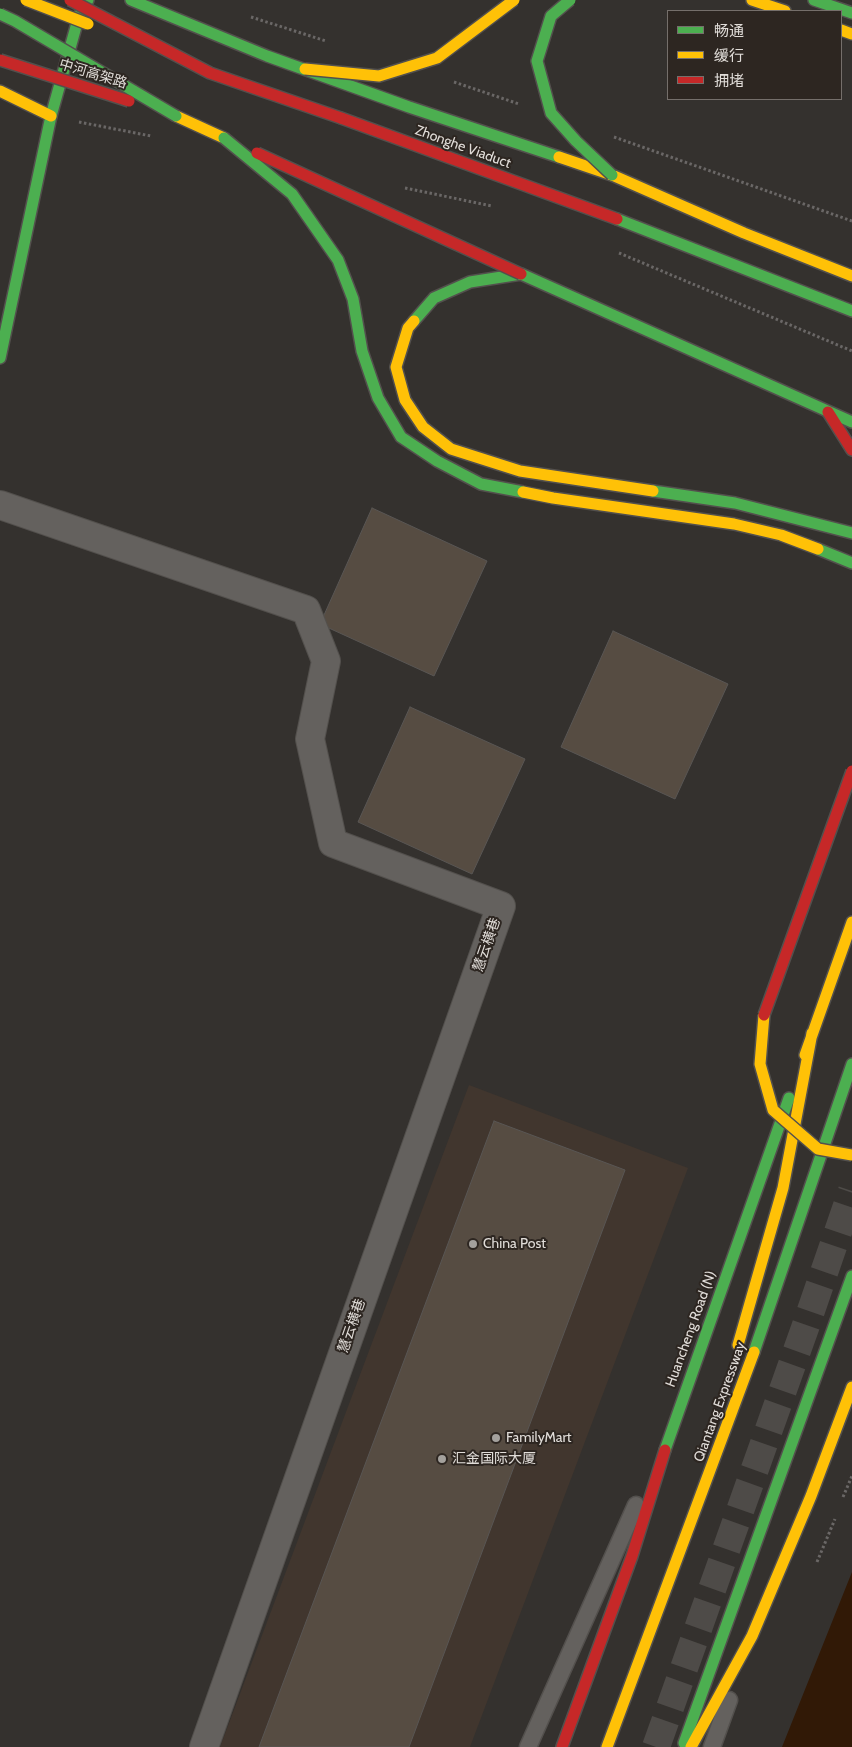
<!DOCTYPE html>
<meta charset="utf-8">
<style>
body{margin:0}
#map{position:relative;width:852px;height:1747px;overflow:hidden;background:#34312e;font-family:Cabin,"Noto Sans SC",sans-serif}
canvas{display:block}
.legend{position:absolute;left:667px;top:10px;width:175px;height:90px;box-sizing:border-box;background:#2d2621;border:1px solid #756f6b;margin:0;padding:6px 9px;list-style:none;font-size:15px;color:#e1ddd9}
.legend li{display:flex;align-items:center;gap:10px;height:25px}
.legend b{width:25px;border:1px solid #756f6b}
</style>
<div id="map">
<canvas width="852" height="1747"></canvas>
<ul class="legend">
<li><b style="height:6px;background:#4caf50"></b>畅通</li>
<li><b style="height:6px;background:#ffc107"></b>缓行</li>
<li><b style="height:6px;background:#c62828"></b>拥堵</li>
</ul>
</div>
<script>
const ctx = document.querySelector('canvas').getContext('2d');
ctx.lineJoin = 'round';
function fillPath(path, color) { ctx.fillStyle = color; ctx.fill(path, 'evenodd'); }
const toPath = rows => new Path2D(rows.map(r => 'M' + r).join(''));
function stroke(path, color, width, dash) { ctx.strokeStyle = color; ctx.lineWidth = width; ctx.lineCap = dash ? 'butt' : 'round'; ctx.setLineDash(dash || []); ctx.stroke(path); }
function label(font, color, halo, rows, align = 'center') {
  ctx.font = font + ' Cabin,"Noto Sans SC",sans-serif'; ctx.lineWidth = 4; ctx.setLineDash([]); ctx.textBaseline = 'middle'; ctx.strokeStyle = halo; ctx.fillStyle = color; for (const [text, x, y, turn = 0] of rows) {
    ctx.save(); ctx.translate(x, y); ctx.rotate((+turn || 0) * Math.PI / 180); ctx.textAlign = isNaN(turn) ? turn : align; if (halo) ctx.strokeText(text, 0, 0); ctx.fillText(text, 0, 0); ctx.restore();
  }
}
fillPath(toPath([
 [469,1085,688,1168,470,1747,220,1747]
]), '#41362e');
fillPath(toPath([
 [852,1572,852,1747,782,1747]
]), '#311906');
const building = toPath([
 [372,508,487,561,434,676,320,624,372,508],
 [613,631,728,684,675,799,561,747,613,631],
 [410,707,525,759,472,874,358,822,410,707],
 [494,1121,625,1170,409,1747,259,1747,494,1121]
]);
fillPath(building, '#564c42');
stroke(building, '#595654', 1);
stroke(toPath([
 [656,1747,805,1328,852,1191]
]), '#4e4b48', 28, [28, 14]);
const lane = toPath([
 [528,1747,636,1505],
 [712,1747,729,1700]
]);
const street = toPath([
 [0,505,306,610,326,661,310,739,333,843,501,906,204,1747]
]);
const fast = toPath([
 [131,0,267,56,409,107,559,157],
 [814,0,852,13],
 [617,219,852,311],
 [414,321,434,298,470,282,521,274,852,422],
 [0,358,51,116,79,16,88,0],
 [653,491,735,503,852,533],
 [818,549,852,563],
 [754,1352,852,1064],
 [665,1450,789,1098],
 [684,1743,852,1276]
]);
const slow = toPath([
 [752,0,785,11],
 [841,30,852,34],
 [0,91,51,116],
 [176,116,224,138],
 [559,157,612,175,744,233,852,276],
 [414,321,408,328,396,367,405,400,423,427,451,449,520,471,653,491],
 [805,1055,852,922],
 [738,1345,783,1188,812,1033],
 [607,1747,754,1352],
 [691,1747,752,1636,811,1496,852,1387]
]);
const jam = toPath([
 [341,118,617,219],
 [828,412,852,450],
 [562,1747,632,1556,665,1450]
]);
stroke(lane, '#53504d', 19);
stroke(street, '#53504d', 30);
stroke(fast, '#53504d', 14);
stroke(slow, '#53504d', 14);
stroke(jam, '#53504d', 14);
stroke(toPath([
 [251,17,326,41],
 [454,82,519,104],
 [79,122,151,136],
 [614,137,852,221],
 [405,188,492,206],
 [619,253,852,351],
 [843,1497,852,1476],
 [817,1562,835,1519]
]), '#6a6766', 3, [2.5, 2.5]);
stroke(lane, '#64615e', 16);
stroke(street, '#64615e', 28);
stroke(fast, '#4caf50', 11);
stroke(slow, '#ffc107', 11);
stroke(jam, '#c62828', 11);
const fastBridge = toPath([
 [570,0,551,16,537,61,551,113,576,141,612,175],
 [0,14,15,21,176,116],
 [224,138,292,194,338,260,353,299,362,351,378,398,401,437,437,461,481,484,523,492]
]);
const slowBridge = toPath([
 [26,0,88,24],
 [305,69,379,76,437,58,514,0],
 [523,492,553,498,734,524,781,535,818,549],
 [764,1015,760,1064,773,1110,818,1149,852,1155]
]);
const jamBridge = toPath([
 [70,0,210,73,341,118],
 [0,60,129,101],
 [257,153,521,274],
 [764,1015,852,771]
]);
stroke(fastBridge, '#53504d', 14, []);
stroke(slowBridge, '#53504d', 14, []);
stroke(jamBridge, '#53504d', 14, []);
stroke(fastBridge, '#4caf50', 11);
stroke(slowBridge, '#ffc107', 11);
stroke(jamBridge, '#c62828', 11);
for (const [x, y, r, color] of [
 [473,1244,5,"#a4a19d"],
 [496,1438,5,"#a4a19d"],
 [442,1459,5,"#a4a19d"]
]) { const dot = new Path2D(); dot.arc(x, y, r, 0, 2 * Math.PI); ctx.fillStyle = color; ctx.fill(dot); stroke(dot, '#2d2621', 2); }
label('14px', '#e1ddd9', '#2d2621', [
 ["中河高架路",93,74,17],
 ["Zhonghe Viaduct",463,147,20],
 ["慧云横巷",487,945,-71],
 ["慧云横巷",352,1326,-71],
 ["Huancheng Road (N)",691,1329,-70],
 ["Qiantang Expressway",720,1402,-70]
]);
label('14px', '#e1ddd9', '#2d2621', [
 ["China Post",483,1244],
 ["FamilyMart",506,1438],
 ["汇金国际大厦",452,1459]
], 'left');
</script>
